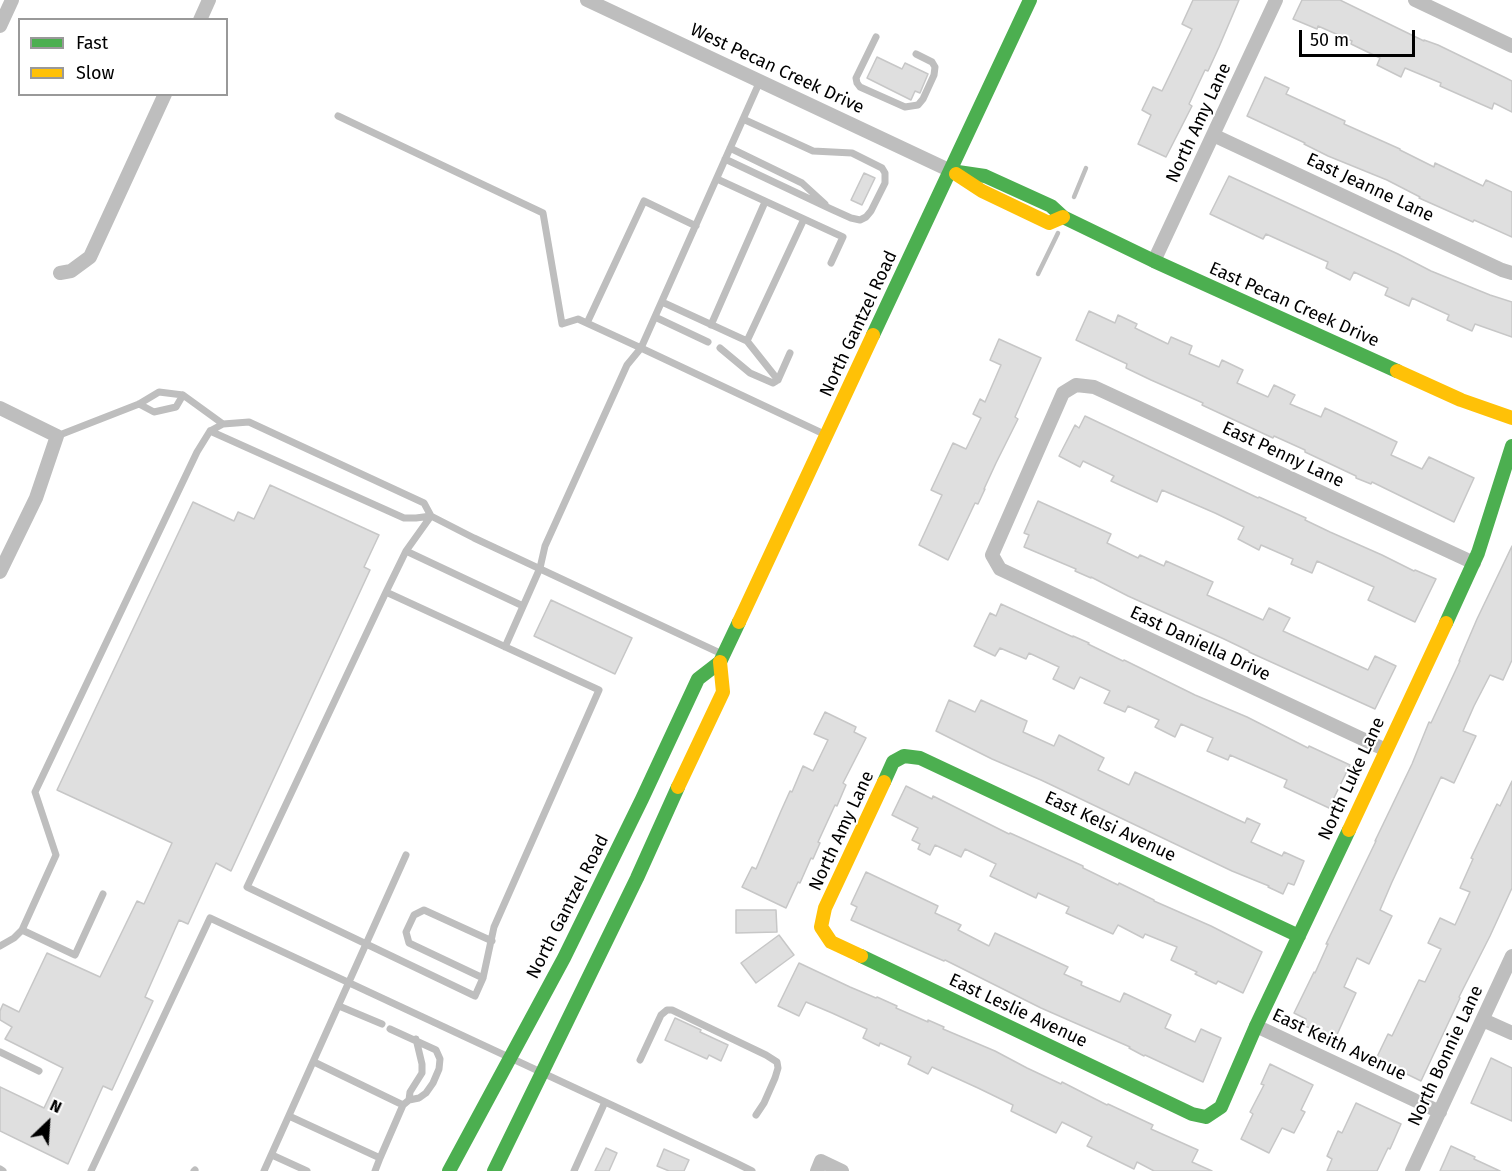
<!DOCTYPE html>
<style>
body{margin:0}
#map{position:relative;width:1512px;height:1171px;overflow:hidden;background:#fff;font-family:"Fira Sans",sans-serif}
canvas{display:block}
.legend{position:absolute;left:18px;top:18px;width:210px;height:78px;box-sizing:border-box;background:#fff;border:2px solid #999;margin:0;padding:8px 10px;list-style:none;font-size:18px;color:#000}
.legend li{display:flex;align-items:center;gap:12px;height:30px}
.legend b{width:30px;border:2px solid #999}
.north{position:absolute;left:18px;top:1093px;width:60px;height:60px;-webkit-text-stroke:4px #fff;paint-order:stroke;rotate:25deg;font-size:16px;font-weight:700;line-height:24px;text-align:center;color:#000}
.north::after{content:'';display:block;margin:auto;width:21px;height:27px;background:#000;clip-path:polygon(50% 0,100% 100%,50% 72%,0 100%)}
.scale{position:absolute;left:1299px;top:30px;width:116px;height:27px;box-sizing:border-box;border:3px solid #000;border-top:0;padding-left:8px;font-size:18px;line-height:21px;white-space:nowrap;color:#000;-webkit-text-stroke:4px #fff;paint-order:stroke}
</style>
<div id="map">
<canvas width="1512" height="1171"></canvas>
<ul class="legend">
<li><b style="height:8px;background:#4caf50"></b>Fast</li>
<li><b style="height:8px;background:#ffc107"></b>Slow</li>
</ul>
<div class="north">N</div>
<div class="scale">50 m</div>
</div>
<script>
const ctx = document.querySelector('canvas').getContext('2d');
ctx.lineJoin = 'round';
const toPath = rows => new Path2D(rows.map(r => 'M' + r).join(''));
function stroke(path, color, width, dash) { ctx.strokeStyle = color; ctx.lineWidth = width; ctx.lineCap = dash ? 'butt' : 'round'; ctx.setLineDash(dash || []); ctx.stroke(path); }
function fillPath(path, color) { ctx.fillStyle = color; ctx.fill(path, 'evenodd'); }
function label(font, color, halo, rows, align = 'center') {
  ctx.font = font + ' "Fira Sans",sans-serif'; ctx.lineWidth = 4.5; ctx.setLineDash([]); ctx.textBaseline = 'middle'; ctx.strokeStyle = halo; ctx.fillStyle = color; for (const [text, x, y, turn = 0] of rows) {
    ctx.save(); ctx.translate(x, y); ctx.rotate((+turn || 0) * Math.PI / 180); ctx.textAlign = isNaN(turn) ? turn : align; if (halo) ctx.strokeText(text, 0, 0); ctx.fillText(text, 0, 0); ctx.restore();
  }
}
stroke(toPath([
 [1074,197,1086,168],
 [1038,274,1058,233]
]), '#bfbfbf', 4.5);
const building = toPath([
 [1193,0,1239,0,1219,47,1208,71,1205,70,1189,104,1192,106,1166,157,1138,144,1151,115,1142,110,1153,87,1162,91,1192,29,1182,24,1193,0],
 [1302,0,1340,0,1424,41,1424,40,1438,45,1506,78,1512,81,1512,112,1494,103,1492,109,1440,86,1441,83,1405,68,1401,77,1377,65,1380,58,1351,44,1352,41,1318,26,1317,29,1293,19,1302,0],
 [877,57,902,69,905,63,928,74,920,93,915,91,911,100,867,78,877,57],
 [1265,77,1289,88,1286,94,1345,121,1344,124,1400,149,1400,150,1434,167,1435,163,1483,186,1486,180,1512,192,1512,237,1474,220,1473,222,1419,198,1420,197,1387,180,1328,156,1304,144,1305,143,1247,116,1265,77],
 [864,173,875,178,862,205,851,200,864,173],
 [1229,176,1398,254,1431,271,1490,295,1512,302,1512,337,1475,324,1472,331,1447,320,1449,315,1412,298,1409,306,1385,295,1388,288,1354,272,1350,280,1326,268,1328,262,1266,234,1263,239,1210,214,1229,176],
 [1089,311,1115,323,1118,315,1137,324,1135,328,1168,344,1171,337,1192,346,1189,354,1219,367,1222,360,1243,370,1237,383,1268,397,1274,385,1295,395,1290,404,1321,417,1325,408,1372,430,1397,442,1391,455,1422,469,1429,457,1474,478,1454,522,1372,482,1371,484,1356,478,1356,476,1305,452,1305,450,1274,436,1273,438,1202,405,1203,403,1151,380,1126,368,1127,364,1076,340,1089,311],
 [999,339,1041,358,1015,417,1018,419,996,463,984,489,985,489,978,504,975,503,948,560,919,545,942,495,931,490,953,443,966,449,981,418,973,414,980,399,985,402,1001,365,990,360,999,339],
 [1085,416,1258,498,1259,497,1306,518,1305,520,1330,532,1382,555,1414,571,1415,570,1436,579,1415,622,1368,600,1374,587,1317,561,1312,573,1291,564,1293,559,1261,545,1259,550,1238,539,1244,527,1215,513,1162,490,1157,502,1111,481,1114,476,1083,461,1080,467,1059,456,1075,425,1079,428,1085,416],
 [270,485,379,535,364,567,370,570,231,871,216,863,188,924,179,920,145,997,153,1001,112,1090,103,1086,68,1164,0,1131,0,1087,44,1108,63,1068,5,1039,12,1027,0,1020,0,1011,3,1004,19,1012,47,953,100,977,137,901,144,904,172,843,57,790,193,502,234,521,238,512,254,519,270,485],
 [1038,501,1111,534,1107,543,1138,558,1140,555,1164,566,1166,561,1213,582,1207,595,1263,620,1269,608,1290,618,1283,631,1368,670,1375,656,1396,666,1375,709,1249,652,1249,651,1224,639,1128,596,1091,577,1091,578,1075,571,1076,569,1024,547,1029,535,1024,533,1038,501],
 [1512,546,1512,660,1503,680,1490,675,1474,706,1463,731,1476,736,1454,783,1441,777,1392,882,1380,910,1392,916,1369,964,1357,958,1344,987,1356,993,1335,1039,1303,1025,1306,1019,1294,1013,1314,972,1315,973,1328,944,1326,944,1376,841,1375,841,1412,764,1429,722,1431,723,1460,661,1459,661,1477,619,1512,546],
 [551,600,632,638,615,674,534,636,551,600],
 [1001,604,1073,637,1073,636,1089,643,1088,644,1123,661,1124,660,1195,695,1247,717,1308,748,1309,746,1350,765,1329,808,1284,787,1287,780,1230,755,1228,760,1207,751,1213,738,1181,724,1175,737,1155,727,1159,720,1128,706,1125,712,1104,703,1110,691,1080,677,1074,689,1053,679,1059,667,1029,653,1026,659,1000,648,995,656,974,646,990,613,996,616,1001,604],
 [949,700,975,712,981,700,1027,721,1023,732,1054,746,1059,735,1104,758,1098,770,1129,785,1135,772,1245,823,1247,818,1260,824,1251,842,1282,856,1284,852,1304,861,1294,885,1288,883,1283,894,1268,887,1269,886,1232,871,1041,780,992,759,936,731,949,700],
 [825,712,856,727,854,732,866,738,843,783,846,785,837,806,835,805,818,842,820,843,813,859,811,858,800,883,798,882,786,908,742,887,752,867,756,869,781,811,790,791,792,792,803,766,813,771,828,740,814,734,825,712],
 [1512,781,1512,888,1490,936,1459,997,1460,998,1421,1081,1376,1059,1388,1034,1392,1036,1419,980,1425,982,1441,949,1428,943,1440,918,1455,925,1470,892,1460,888,1473,859,1471,858,1497,804,1500,806,1512,781],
 [906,786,932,799,933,796,1009,834,1010,833,1083,866,1083,868,1118,885,1119,883,1154,900,1154,901,1211,926,1262,952,1243,993,1218,981,1216,984,1195,974,1197,972,1171,960,1177,947,1145,934,1143,938,1118,925,1113,934,1066,913,1069,907,1038,893,1036,898,990,876,996,864,965,849,961,857,935,845,930,855,918,849,920,844,912,840,918,828,892,815,906,786],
 [866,872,938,906,935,913,961,925,958,930,989,946,995,933,1068,967,1064,974,1082,982,1081,985,1120,1002,1124,993,1171,1015,1165,1028,1195,1042,1201,1029,1221,1038,1203,1082,1145,1055,1144,1056,1129,1048,1130,1047,1041,1008,945,960,944,961,851,920,857,907,851,904,866,872],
 [736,910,776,910,777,932,736,933,736,910],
 [779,935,794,955,756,983,741,963,779,935],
 [799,963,850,987,876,998,877,997,897,1006,896,1008,928,1022,928,1020,944,1027,943,1029,995,1051,1027,1068,1061,1084,1062,1082,1107,1105,1108,1104,1153,1125,1151,1129,1198,1150,1192,1162,1212,1171,1154,1171,1137,1162,1134,1169,1087,1146,1092,1137,1062,1122,1056,1133,1011,1111,1013,1105,978,1088,932,1067,928,1074,908,1064,911,1057,880,1043,879,1046,863,1038,867,1029,832,1013,806,1002,799,1016,778,1006,799,963],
 [675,1018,701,1030,700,1032,728,1045,721,1061,709,1055,707,1059,665,1040,675,1018],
 [1491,1058,1512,1068,1512,1121,1471,1103,1491,1058],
 [1270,1064,1313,1085,1301,1110,1305,1112,1294,1133,1282,1128,1269,1153,1241,1139,1253,1114,1250,1112,1264,1085,1261,1084,1270,1064],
 [1356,1103,1401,1124,1390,1149,1388,1148,1377,1171,1327,1171,1332,1159,1327,1156,1338,1131,1342,1133,1356,1103],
 [1451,1146,1475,1157,1474,1159,1500,1171,1440,1171,1451,1146],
 [606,1148,617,1153,609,1171,595,1171,606,1148],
 [664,1149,689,1160,684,1171,669,1171,657,1166,664,1149]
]);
fillPath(building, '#dfdfdf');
stroke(building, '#c7c7c7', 1.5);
stroke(toPath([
 [876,37,856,78,857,83,860,87,905,107,918,105,923,99,934,75,935,67,932,62,916,54],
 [760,81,641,348,824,434],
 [338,116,543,213,562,324,578,319,641,348,627,365,545,546,540,568,505,647],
 [730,148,802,183,825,204],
 [725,159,831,209,851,218,860,220,866,217,871,211,885,183,885,173,882,168,852,153,813,151,743,119],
 [717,179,843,237,831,263],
 [662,302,747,341,778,380],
 [655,317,708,342],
 [587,323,644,201,696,226],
 [711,325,765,202],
 [747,341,804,219],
 [720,348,750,373,773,383,778,380,790,353],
 [139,404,154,412,176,407,183,395],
 [210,431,404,518,416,518,431,516],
 [57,436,139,404,159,392,183,395,223,424],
 [406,551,523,606],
 [386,592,599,690,494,927,483,978,475,996,247,887,328,715,386,592,406,551,431,516],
 [22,930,75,955,103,894],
 [0,946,14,938,22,930,56,855,35,792,197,452,210,431,223,424,249,422,424,503,431,516,474,538,722,654],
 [483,978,409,943,406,932,414,915,424,910,492,941],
 [339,1006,382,1024],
 [390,1029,436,1050,440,1059,439,1069,433,1083,426,1093,419,1098,409,1100],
 [0,1052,39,1071],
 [640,1060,661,1015,667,1010,672,1010,766,1055,777,1062,778,1068,775,1078,764,1103,756,1115],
 [314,1062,403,1105],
 [289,1116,380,1158,375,1171],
 [272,1155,307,1171],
 [380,1158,403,1105,409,1100,410,1092,422,1073,422,1064,416,1039],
 [0,1169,3,1171],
 [91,1171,210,918,734,1162,752,1171],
 [194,1171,195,1170],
 [264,1171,406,855],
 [574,1171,605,1102]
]), '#bebebe', 7);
stroke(toPath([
 [587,0,951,171],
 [1415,0,1512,46],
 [200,20,209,0],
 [0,26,12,0],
 [1213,135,1502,270,1512,273],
 [1154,261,1276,0],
 [60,273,71,271,90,257,165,94],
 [0,408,57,436,36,498,0,572],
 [1386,750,1000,569,992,555,1063,393,1076,385,1094,387,1474,563],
 [1483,1020,1512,1033],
 [1256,1026,1440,1112],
 [817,1171,821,1161,842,1171],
 [1412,1171,1512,956]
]), '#bebebe', 14);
stroke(toPath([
 [951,171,985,176,1051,206,1063,217,1154,261,1397,371],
 [873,335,1030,0],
 [1446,623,1478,553,1512,446],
 [884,782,893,762,904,756,920,758,1299,936],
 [861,956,1192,1114,1206,1117,1221,1107,1256,1026,1349,830],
 [449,1171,564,958,642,799,698,679,720,662,739,622],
 [494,1171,637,878,678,787]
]), '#4caf50', 14);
stroke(toPath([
 [956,174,982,191,1049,223,1063,217],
 [1397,371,1461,400,1512,418],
 [739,622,873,335],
 [678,787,723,692,720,662],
 [1349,830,1446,623],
 [861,956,831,942,821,927,825,908,884,782]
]), '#ffc107', 14);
label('18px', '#000', '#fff', [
 ["West Pecan Creek Drive",777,69,25],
 ["North Amy Lane",1199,123,-65],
 ["East Jeanne Lane",1370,188,25],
 ["East Pecan Creek Drive",1294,305,24],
 ["North Gantzel Road",859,324,-65],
 ["East Penny Lane",1283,455,25],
 ["East Daniella Drive",1200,644,25],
 ["North Luke Lane",1352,779,-65],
 ["East Kelsi Avenue",1110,827,25],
 ["North Amy Lane",842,831,-65],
 ["North Gantzel Road",568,907,-63],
 ["East Leslie Avenue",1018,1011,25],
 ["East Keith Avenue",1339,1045,25],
 ["North Bonnie Lane",1446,1056,-65]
]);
</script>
